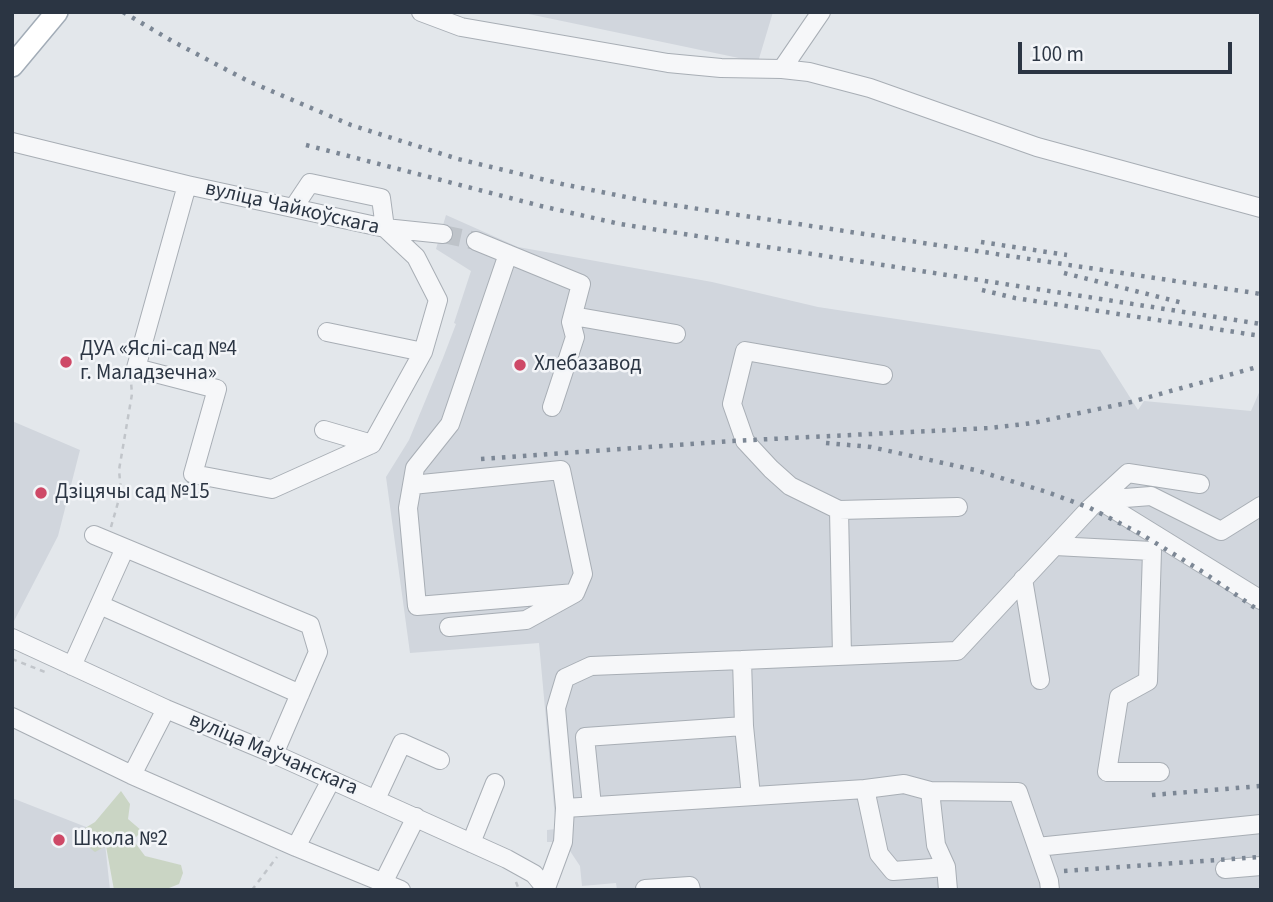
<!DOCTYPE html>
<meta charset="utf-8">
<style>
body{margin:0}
#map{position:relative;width:1273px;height:902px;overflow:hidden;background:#e3e7eb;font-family:"Source Sans 3",sans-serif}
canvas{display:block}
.frame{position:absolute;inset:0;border:14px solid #2b3543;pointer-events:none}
.scale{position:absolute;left:1018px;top:42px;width:214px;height:32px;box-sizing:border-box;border:4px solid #2b3543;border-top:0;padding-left:9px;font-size:21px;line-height:24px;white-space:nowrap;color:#2b3543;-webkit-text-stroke:5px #f3f5f8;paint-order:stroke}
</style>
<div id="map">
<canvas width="1273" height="902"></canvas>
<div class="frame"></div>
<div class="scale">100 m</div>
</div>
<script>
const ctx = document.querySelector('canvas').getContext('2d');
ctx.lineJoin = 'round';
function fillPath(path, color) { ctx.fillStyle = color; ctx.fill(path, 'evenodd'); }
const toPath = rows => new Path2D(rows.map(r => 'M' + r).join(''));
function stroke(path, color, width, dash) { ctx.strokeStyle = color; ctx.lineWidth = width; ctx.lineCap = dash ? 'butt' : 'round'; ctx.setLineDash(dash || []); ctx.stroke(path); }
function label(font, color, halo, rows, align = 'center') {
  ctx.font = font + ' "Source Sans 3",sans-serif'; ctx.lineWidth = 5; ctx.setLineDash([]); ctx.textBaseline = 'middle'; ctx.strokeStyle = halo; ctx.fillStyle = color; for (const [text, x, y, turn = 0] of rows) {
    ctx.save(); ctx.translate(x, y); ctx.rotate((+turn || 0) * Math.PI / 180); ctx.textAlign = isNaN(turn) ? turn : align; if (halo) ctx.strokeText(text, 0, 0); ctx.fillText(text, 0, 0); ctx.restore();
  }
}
fillPath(toPath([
 [519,12,773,12,758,62],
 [446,215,518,247,712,282,818,307,1100,350,1138,410,1144,401,1251,411,1261,388,1261,890,617,890,616,883,582,886,580,866,564,842,547,842,547,830,556,829,539,643,410,653,386,477,409,440,443,358,456,324,454,323,471,271,436,249],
 [12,421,80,450,58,536,14,621,12,620],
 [12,798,104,834,110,890,12,890]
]), '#d1d6dd');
fillPath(toPath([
 [121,791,130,804,128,819,142,831,133,840,145,856,181,865,183,873,179,884,164,890,114,890,106,846,95,852,80,840,77,833,95,822]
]), '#cad5c4');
stroke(toPath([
 [443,234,476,241]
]), '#bec3c9', 18, [18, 9]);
const minor = toPath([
 [421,12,461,27,668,63,721,68,782,69,809,72,870,88,1037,147,1261,208],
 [782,69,821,12],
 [12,142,187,185,385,228,416,257,438,300,423,352,372,444,272,489,193,474,217,389,136,368,187,185],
 [294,207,310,183,381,198,385,228,443,234],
 [476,241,581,284,571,322,575,337,552,407],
 [573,316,676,334],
 [327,332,423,352],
 [324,430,372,444],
 [412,485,561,470,583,574,575,593],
 [1099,500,1261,600],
 [1099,500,1151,496,1221,531,1261,506],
 [839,510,958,507],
 [94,535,310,625,318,652,274,754],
 [1055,546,1152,551,1148,681,1119,697,1107,772,1160,772],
 [1023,579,1040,680],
 [100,605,300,694],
 [449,627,526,620,575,593,417,606,408,508,415,468,450,424,508,254],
 [12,638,166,709,274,754,507,859,534,874,547,890],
 [842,656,839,510,790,486,771,469,745,441,732,404,745,351,883,375],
 [742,660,957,651,1090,508,1128,473,1200,484],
 [72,666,125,548],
 [166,709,132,775,296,847],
 [12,717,132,775],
 [331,780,296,847,401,890],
 [930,791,904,784,865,789,879,854,893,871,946,867],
 [376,799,402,743,440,760],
 [592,806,585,737,744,726,751,796],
 [565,808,556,708,565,678,591,666,742,660,744,726],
 [471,843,495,783],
 [1037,847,1261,824],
 [1225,869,1261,866],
 [383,883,416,817],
 [546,888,563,842,565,808,865,789],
 [645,889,690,886,691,890],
 [948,890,946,867,936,845,930,791,1018,792,1049,881,1050,890]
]);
const major = toPath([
 [12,66,57,12]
]);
stroke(minor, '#a8aeb5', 20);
stroke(major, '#a2acb7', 24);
stroke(toPath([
 [111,527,121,492,119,470,132,394,131,382],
 [12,659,45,672],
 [516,882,519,890],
 [252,890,277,857]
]), '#c1c5ca', 2.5, [5, 5]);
stroke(minor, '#f6f7f9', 18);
stroke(major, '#fff', 21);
stroke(toPath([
 [123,12,172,41,248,81,351,125,458,159,562,184,646,201,1261,294],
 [306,145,541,206,620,224,1261,324],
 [981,242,1067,255],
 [1064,273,1183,303],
 [982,290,1015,298,1261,336],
 [826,443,871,447,975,470,1047,492,1090,508,1141,534,1203,572,1261,612],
 [481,459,731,441,990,428,1033,423,1131,402,1261,366],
 [1152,795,1261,786],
 [1064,871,1261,857]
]), '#7c8795', 4.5, [3.5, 7]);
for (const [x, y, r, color] of [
 [66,362,7,"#ce4967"],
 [520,365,7,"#ce4967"],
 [41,493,7,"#ce4967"],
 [59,840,7,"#ce4967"]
]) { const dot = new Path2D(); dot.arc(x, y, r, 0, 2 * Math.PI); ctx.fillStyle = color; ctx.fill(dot); stroke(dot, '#f3f5f8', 2.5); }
label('21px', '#2b3543', '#f3f5f8', [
 ["вуліца Чайкоўскага",292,209,13],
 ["вуліца Маўчанскага",273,755,23]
]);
label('21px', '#2b3543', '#f3f5f8', [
 ["ДУА «Яслі-сад №4",80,350],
 ["г. Маладзечна»",80,374],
 ["Хлебазавод",534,365],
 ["Дзіцячы сад №15",55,493],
 ["Школа №2",73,840]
], 'left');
</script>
